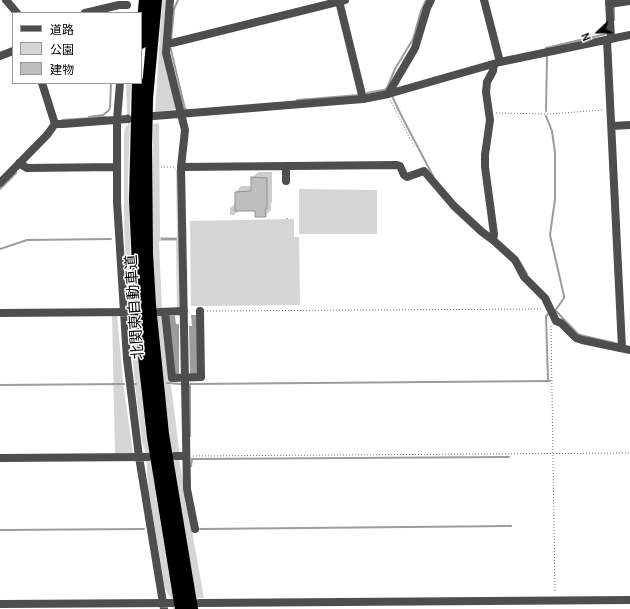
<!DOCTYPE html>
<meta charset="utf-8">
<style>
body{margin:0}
#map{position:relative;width:630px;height:609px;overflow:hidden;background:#fff;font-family:Karla,"Noto Sans JP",sans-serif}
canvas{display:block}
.legend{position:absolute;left:12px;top:12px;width:130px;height:72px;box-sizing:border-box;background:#fff;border:1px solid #999;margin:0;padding:5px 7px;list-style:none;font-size:12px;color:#000}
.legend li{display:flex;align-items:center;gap:8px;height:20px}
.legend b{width:20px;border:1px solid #999}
.north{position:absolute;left:578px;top:12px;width:40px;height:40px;-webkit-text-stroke:3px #fff;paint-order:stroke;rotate:248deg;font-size:11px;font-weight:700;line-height:16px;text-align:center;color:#000}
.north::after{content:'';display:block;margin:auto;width:14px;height:18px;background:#000;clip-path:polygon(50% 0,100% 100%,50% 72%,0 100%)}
</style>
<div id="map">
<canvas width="630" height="609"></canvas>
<ul class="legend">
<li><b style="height:5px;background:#4e4e4e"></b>道路</li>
<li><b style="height:11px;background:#d5d5d5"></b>公園</li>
<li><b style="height:11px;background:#bebebe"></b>建物</li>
</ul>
<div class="north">N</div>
</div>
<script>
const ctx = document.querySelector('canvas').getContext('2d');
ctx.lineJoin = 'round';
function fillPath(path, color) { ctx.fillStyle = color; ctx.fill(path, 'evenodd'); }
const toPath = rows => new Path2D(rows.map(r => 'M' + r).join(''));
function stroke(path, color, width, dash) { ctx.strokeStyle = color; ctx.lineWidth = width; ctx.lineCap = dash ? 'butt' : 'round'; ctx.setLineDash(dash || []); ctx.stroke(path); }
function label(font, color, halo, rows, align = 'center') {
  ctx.font = font + ' Karla,"Noto Sans JP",sans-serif'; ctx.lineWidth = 3; ctx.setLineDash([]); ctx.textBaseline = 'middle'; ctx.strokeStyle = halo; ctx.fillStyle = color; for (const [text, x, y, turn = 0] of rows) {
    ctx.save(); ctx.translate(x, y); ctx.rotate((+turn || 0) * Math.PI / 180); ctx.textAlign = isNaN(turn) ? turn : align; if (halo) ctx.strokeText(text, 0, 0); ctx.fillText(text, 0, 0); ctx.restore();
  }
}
fillPath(toPath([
 [162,0,168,0,163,55,176,109,155,112],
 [126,83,131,83,128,187,132,297,143,408,152,469,175,609,173,609,171,599,165,588,148,486,146,454,142,441,135,385,136,385,136,383,135,383,129,324,130,309,127,297,124,220,124,133,126,126,128,125,128,114,127,113],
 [159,123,160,237,177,237,176,171,174,168,175,168,178,171,180,308,177,309,176,241,159,241,162,309,171,382,167,382,167,384,171,385,179,449,179,459,204,598,196,598,171,446,164,392,155,296,156,294,155,294,153,253,152,177,153,124],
 [299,189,377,190,377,234,299,234],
 [294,219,294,237,299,237,300,305,191,306,190,221],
 [112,314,117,314,123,382,133,454,115,455]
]), '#d5d5d5');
fillPath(toPath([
 [191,315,197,315,199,375,190,375,189,326,192,326],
 [168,316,175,316,176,324,179,324,179,376,174,376]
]), '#9c9c9c');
fillPath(toPath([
 [258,172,272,172,272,202,271,204,271,210,265,216,256,210,239,210,234,215,230,215,230,208,236,203,236,192,241,186,252,186,252,178]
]), '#0003');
stroke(toPath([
 [614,6,614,20],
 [171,40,174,9,178,0],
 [170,46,185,109,187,110],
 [546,48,606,34],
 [367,93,384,90,387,88,395,69,413,39,421,11,426,0],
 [392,96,401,115,433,176],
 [297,100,359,95],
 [546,111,547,56],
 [127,115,128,115],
 [546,116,552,131,555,153,555,199,550,235,564,296,564,298,555,311],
 [89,117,103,115,108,111,110,108,111,83],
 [62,120,106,117],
 [0,189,16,173],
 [162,239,176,239],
 [0,249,27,240,111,239],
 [518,259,527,274],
 [555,310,577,333,580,335,619,344],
 [548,381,546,316,548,314],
 [167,383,181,384],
 [135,384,136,384],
 [0,385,124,384],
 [190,436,190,384,550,381],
 [191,466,192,459,509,457],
 [200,529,511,526],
 [0,530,144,529]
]), '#9c9c9c', 2);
const building = toPath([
 [251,177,267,178,267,209,265,209,266,217,255,217,255,211,235,211,235,192,251,191,251,177]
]);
fillPath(building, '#bebebe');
stroke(building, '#929292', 1);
const highway = toPath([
 [156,0,147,98,146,145,147,253,150,305,163,434,192,609],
 [141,43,145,0],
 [138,83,135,200,140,307,145,367,153,437,181,609]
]);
stroke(highway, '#dbdbdb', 13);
stroke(toPath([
 [390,100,414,146],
 [496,113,550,114,602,110],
 [161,167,175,167],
 [287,219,287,216],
 [207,311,542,309],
 [551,326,555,592],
 [193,456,630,453]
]), '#707070', 1, [1, 2]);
stroke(toPath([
 [6,0,17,13],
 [170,0,166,53,185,130,181,167,187,489,195,529],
 [484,0,500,62],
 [609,0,611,39],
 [339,1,363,99],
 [609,4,630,1],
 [85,13,119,5,127,5],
 [607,40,622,348],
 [167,43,172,43,345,0],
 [0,56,13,51],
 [120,83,117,120,117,202,127,359,139,457,164,609],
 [388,94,415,48,427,8,431,0],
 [154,116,363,99,388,94,500,62,630,35],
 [55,124,63,124,128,119],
 [612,126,630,125],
 [19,163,27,168,117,167],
 [286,166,286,181],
 [181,167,397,165,400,166,404,175,407,177,424,171,454,206,482,232,493,240,515,260,524,277,545,298,556,321,561,323,576,338,582,340,630,350],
 [0,183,47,135,55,124,42,83],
 [493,240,494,234,485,167,485,155,490,120,486,92,487,82,493,71,494,64],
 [159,312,184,311],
 [165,312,172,378,201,377,200,311],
 [0,313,132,312],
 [175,456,186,456],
 [0,458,148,457],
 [199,603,630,600],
 [0,604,172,603]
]), '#4e4e4e', 8);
stroke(highway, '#000', 12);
label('15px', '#000', '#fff', [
 ["北関東自動車道",135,307,-94]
]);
</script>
